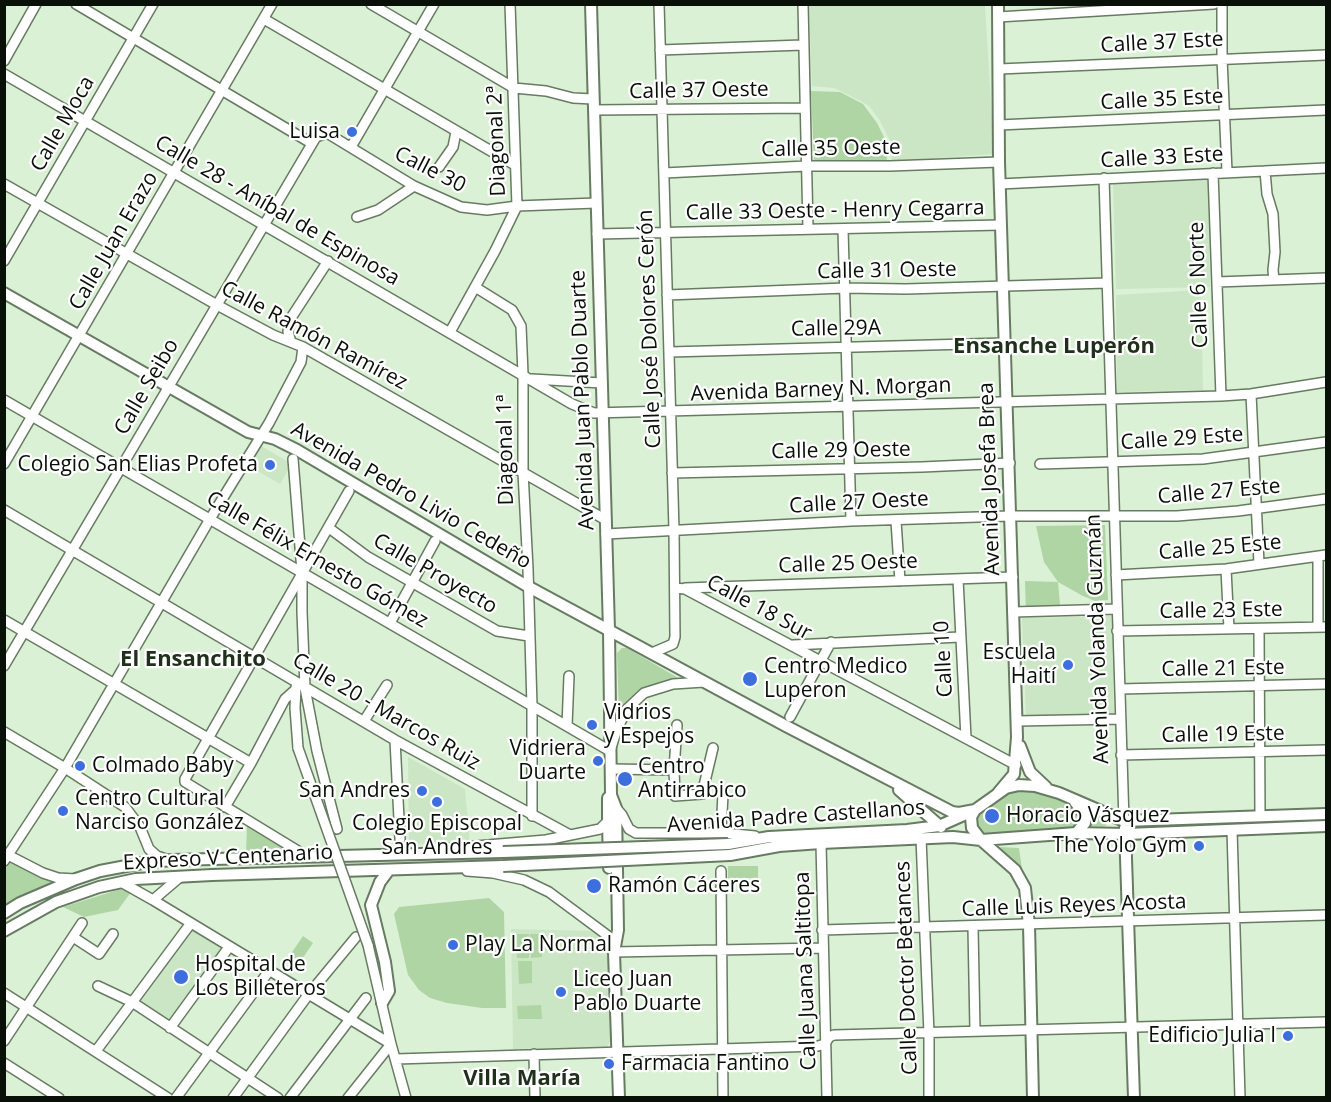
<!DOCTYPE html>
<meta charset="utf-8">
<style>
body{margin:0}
#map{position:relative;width:1331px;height:1102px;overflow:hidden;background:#dbf1d5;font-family:"Open Sans",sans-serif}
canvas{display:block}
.frame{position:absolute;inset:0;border:6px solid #081007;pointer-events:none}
</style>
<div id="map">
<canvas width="1331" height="1102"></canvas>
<div class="frame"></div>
</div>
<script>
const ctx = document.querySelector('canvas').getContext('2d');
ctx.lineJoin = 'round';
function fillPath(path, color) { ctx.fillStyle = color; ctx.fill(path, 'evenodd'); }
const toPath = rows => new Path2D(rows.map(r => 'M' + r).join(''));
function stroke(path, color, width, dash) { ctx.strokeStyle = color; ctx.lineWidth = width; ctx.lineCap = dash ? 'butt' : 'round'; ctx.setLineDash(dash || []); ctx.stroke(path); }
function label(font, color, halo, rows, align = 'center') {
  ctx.font = font + ' "Open Sans",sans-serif'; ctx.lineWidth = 4.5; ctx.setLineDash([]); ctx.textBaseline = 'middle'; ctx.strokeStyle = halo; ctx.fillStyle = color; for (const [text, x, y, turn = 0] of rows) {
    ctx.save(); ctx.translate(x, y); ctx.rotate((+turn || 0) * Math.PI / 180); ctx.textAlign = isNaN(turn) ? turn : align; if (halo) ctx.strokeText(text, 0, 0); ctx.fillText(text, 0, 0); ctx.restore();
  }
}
fillPath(toPath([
 [809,5,985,5,994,154,892,161,890,141,879,119,869,106,859,100,834,88,812,86],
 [1208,179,1210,287,1116,289,1113,184],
 [1201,290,1203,390,1117,392,1116,295],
 [261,446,292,464,280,484,249,466],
 [1112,616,1114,713,1026,716,1022,618],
 [408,757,465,789,470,843,409,844],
 [192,926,228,950,171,1028,133,1005],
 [511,929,596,931,610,944,611,1040,606,1048,513,1049]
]), '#cbe6c4');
fillPath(toPath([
 [811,91,840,92,863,104,877,123,886,141,887,161,814,161],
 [1105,525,1108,600,1095,601,1083,596,1058,582,1061,616,1026,616,1025,581,1058,582,1044,562,1036,526],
 [622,648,627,648,680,679,633,698,619,714,617,653],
 [1019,790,1035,791,1070,801,1106,820,1106,826,984,835,977,828,977,816,1007,793],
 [247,823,300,854,246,855],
 [1000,847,1019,848,1022,869,1005,854],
 [4,857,33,872,51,882,5,906],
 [728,866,758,866,758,878,728,878],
 [124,888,131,892,118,910,84,917,63,907],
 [489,898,504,912,506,1008,482,1008,447,1003,430,998,419,990,408,975,394,914,399,907],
 [516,934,529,934,529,958,517,958],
 [530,934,542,934,542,957,531,958],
 [303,936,313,943,300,962,290,955],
 [518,961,532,961,532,983,519,984],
 [541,1005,542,1019,518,1019,517,1006]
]), '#afd5a5');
const minor = toPath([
 [76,4,311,143],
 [371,4,514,88,546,91,573,98,593,99],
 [803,4,808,229],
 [1222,4,1222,58,1227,172],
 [998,17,1214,4],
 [264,19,515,165],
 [660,50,803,45],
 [4,61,36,4],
 [999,69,1326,55],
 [4,74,572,404,594,413,1221,396,1251,394,1326,382],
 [594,110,804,108],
 [999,125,1326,110],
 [351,147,434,4],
 [439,167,453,147,456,132],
 [1265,171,1267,194,1273,214,1275,252,1273,270,1274,280],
 [664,173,806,166,890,166,999,162],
 [1213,173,1221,396],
 [1104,178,1124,821],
 [4,184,217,305,273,335,303,347,606,520],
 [1000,184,1326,168],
 [357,217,378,210,414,186],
 [843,229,851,521],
 [597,234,1001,225],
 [4,261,153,4],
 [1217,282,1326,278],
 [475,287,512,310,521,326,523,374,523,472,528,569,532,706,532,816],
 [667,295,845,288,906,289,1107,283],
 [450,332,495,251,517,206,510,4],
 [291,342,288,332,289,321,328,261],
 [669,352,1005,343],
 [532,379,602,383],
 [1251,394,1259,564],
 [4,400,610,751,617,729,627,709,644,693,673,684,704,682],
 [293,459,302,572,302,612,305,688,317,751,337,829],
 [4,464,272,4],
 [1040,464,1203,459,1326,442],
 [672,473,922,467,1010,463],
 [4,510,395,740,570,835],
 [896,521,900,581],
 [329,528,368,557,497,631,529,636],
 [606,534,851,521,1010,516,1177,516,1238,511,1326,499],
 [1318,557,1318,627],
 [1226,569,1229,629],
 [1116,575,1226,569,1326,555],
 [958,579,966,738],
 [675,588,685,589,1016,765],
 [685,588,1013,577],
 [1013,612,1117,609],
 [4,620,251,763],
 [390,623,435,541],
 [1259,629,1260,816],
 [1117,631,1326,627],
 [793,645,960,637],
 [652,653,673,644,675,637,674,530,659,4],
 [4,666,316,137,327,133,414,186,461,207,487,210,517,206,596,203],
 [296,687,295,708,298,748],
 [1120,689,1326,684],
 [790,717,831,642],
 [364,721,387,685],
 [1017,721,1120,719],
 [677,725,674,770,675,796,702,794,713,748],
 [567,726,569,676],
 [4,732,65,768,125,807,140,827,149,849,157,856,169,860],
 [395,740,400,839],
 [1121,755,1326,750],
 [611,769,674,770],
 [225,807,251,763,285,699,295,690],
 [616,808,622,815,629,829,636,833,724,833,755,836],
 [1232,830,1240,1098],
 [721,833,723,794],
 [921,838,929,1034,929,1098],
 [821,843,827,1098],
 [441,849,546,840,600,829,608,821],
 [4,853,43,873,58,878,76,879],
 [308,857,185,782,185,779,349,491],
 [4,861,65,768,210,519,269,423,301,362,303,347],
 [467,871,493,873,524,880,549,892,615,941],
 [721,871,723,1098],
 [121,882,153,900,391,1044,348,1098],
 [153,900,180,877],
 [973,927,975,1031],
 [822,930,1326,915],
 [73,937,99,954,113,934],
 [368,945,391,1044,406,1098],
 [614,952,822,948],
 [98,986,132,1002,278,1098],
 [4,993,168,1098],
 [170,1028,229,947],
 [4,1041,82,923],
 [96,1051,191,923],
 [534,1054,535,1098],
 [396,1059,818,1046,825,1044,829,1037,834,1035,1326,1022],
 [4,1063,59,1098],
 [176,1098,269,971],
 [233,1098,308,995,356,937],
 [290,1098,366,998]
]);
const major = toPath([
 [591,4,609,630,611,795,616,808,618,930,614,952,619,1098],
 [998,4,999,162,1017,737,1014,774,998,793],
 [4,293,248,432,275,439,297,450,527,586,786,726,952,812,959,813,975,810],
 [1020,746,1030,772,1046,787],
 [899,790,941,827],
 [1075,802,1085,815,1085,823,1076,833],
 [975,810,971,817,972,828,981,840,1015,870,1025,888,1029,925,1033,1098],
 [1125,828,1134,1098],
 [728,844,769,837,907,830,939,826,975,810,1006,788,1019,785,1035,786,1059,793,1124,821,1326,814],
 [730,855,779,846,821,843,953,837,981,840,1076,833,1127,834,1326,826],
 [609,868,608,821,608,798,611,795],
 [4,913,20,903,76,879,100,871,142,863,172,860,503,852],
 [4,931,56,902,99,887,136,879,212,875,503,866],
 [382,1003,389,991,385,962,371,905,380,882,389,870]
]);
stroke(minor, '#677b62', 12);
stroke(major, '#677b62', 14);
stroke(minor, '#fff', 9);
stroke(major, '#fff', 10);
const minorBridge = toPath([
 [298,748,368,945]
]);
const majorBridge = toPath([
 [503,852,728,844],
 [503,866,730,855]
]);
stroke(minorBridge, '#677b62', 12, []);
stroke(majorBridge, '#677b62', 14, []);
stroke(minorBridge, '#fff', 9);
stroke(majorBridge, '#fff', 10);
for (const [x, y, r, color] of [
 [352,132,6,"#3c6ede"],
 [270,465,6,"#3c6ede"],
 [1068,665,6,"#3c6ede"],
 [750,679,8,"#3c6ede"],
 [592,725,6,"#3c6ede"],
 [598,761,6,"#3c6ede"],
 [80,766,6,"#3c6ede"],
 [625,779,8,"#3c6ede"],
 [422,791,6,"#3c6ede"],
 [437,802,6,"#3c6ede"],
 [63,811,6,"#3c6ede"],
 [992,816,8,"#3c6ede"],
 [1199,846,6,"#3c6ede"],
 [594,886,8,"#3c6ede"],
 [453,945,6,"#3c6ede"],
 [181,977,8,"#3c6ede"],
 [561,992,6,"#3c6ede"],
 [1288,1036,6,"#3c6ede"],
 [609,1064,6,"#3c6ede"]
]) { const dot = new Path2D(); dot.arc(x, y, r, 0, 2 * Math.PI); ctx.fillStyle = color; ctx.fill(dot); stroke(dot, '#fff', 2); }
label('21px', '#081007', '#fff', [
 ["Calle 37 Este",1162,43,-3],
 ["Calle 37 Oeste",699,91,-1],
 ["Calle 35 Este",1162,100,-3],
 ["Calle Moca",63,124,-60],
 ["Diagonal 2ª",497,141,-92],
 ["Calle 35 Oeste",831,149,-1],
 ["Calle 33 Este",1162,158,-3],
 ["Calle 30",430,170,27],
 ["Calle 28 - Aníbal de Espinosa",277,211,30],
 ["Calle 33 Oeste - Henry Cegarra",835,211,-1],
 ["Calle Juan Erazo",114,241,-60],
 ["Calle 31 Oeste",887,271,-1],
 ["Calle 6 Norte",1199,285,-92],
 ["Calle José Dolores Cerón",650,329,-92],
 ["Calle 29A",836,329,-1],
 ["Calle Ramón Ramírez",314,336,28],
 ["Calle Seibo",147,387,-60],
 ["Avenida Barney N. Morgan",821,390,-2],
 ["Avenida Juan Pablo Duarte",583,400,-92],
 ["Calle 29 Este",1182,439,-4],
 ["Diagonal 1ª",506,450,-91],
 ["Calle 29 Oeste",841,451,-1],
 ["Avenida Josefa Brea",990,479,-92],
 ["Calle 27 Este",1219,492,-5],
 ["Avenida Pedro Livio Cedeño",411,496,30],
 ["Calle 27 Oeste",859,503,-3],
 ["Calle 25 Este",1220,548,-5],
 ["Calle Félix Ernesto Gómez",317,560,30],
 ["Calle 25 Oeste",848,564,-2],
 ["Calle Proyecto",435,574,30],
 ["Calle 18 Sur",759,608,28],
 ["Calle 23 Este",1221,611,-1],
 ["Avenida Yolanda Guzmán",1098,639,-92],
 ["Calle 10",944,659,-93],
 ["Calle 21 Este",1223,669,-1],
 ["Calle 20 - Marcos Ruiz",386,712,30],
 ["Calle 19 Este",1223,735,-1],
 ["Avenida Padre Castellanos",796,817,-4],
 ["Expreso V Centenario",228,858,-3],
 ["Calle Luis Reyes Acosta",1074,906,-2],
 ["Calle Doctor Betances",907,968,-92],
 ["Calle Juana Saltitopa",806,971,-92]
]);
label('21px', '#081007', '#fff', [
 ["Luisa",340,132,"right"],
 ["Colegio San Elias Profeta",258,465,"right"],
 ["Escuela",1056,653,"right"],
 ["Haití",1056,677,"right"],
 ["Centro Medico",764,667],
 ["Luperon",764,691],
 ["Vidrios",604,713],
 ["y Espejos",604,737],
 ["Vidriera",586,749,"right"],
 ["Duarte",586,773,"right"],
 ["Colmado Baby",92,766],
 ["Centro",638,767],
 ["Antirrabico",638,791],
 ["San Andres",410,791,"right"],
 ["Centro Cultural",75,799],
 ["Narciso González",75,823],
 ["Horacio Vásquez",1006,816],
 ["Colegio Episcopal",437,824,"center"],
 ["San Andres",437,848,"center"],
 ["The Yolo Gym",1187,846,"right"],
 ["Ramón Cáceres",608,886],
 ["Play La Normal",465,945],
 ["Hospital de",195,965],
 ["Los Billeteros",195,989],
 ["Liceo Juan",573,980],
 ["Pablo Duarte",573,1004],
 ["Edificio Julia I",1276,1036,"right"],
 ["Farmacia Fantino",621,1064]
], 'left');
label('bold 22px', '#20311b', '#fff', [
 ["Ensanche Luperón",1054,347],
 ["El Ensanchito",193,660],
 ["Villa María",522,1079]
]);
</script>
